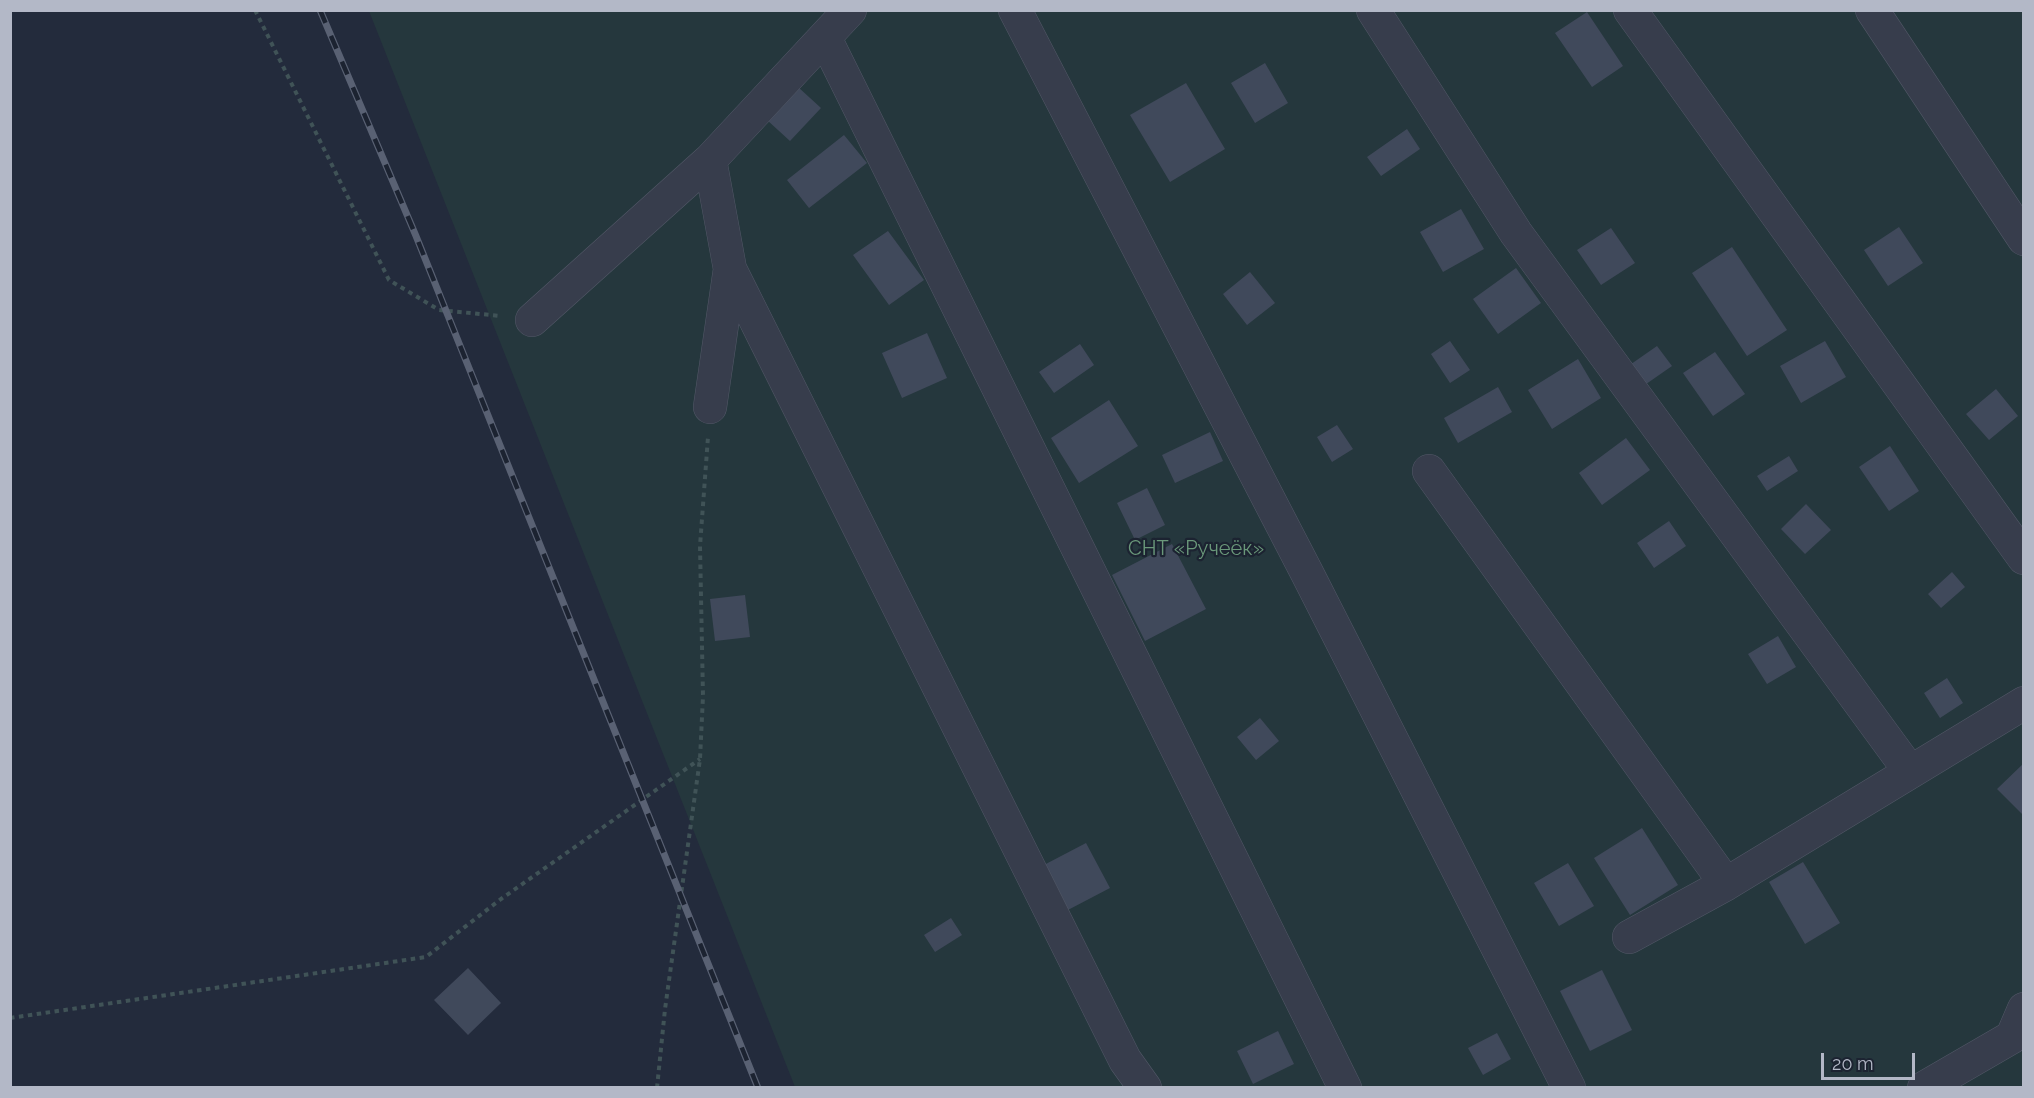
<!DOCTYPE html>
<meta charset="utf-8">
<style>
body{margin:0}
#map{position:relative;width:2034px;height:1098px;overflow:hidden;background:#232b3c;font-family:Raleway,sans-serif}
canvas{display:block}
.frame{position:absolute;inset:0;border:12px solid #b3b8c7;pointer-events:none}
.scale{position:absolute;left:1821px;top:1053px;width:94px;height:27px;box-sizing:border-box;border:3px solid #b3b8c7;border-top:0;padding-left:8px;font-size:18px;line-height:21px;white-space:nowrap;color:#b3b8c7;-webkit-text-stroke:4px #1c2331;paint-order:stroke}
</style>
<div id="map">
<canvas width="2034" height="1098"></canvas>
<div class="frame"></div>
<div class="scale">20 m</div>
</div>
<script>
const ctx = document.querySelector('canvas').getContext('2d');
ctx.lineJoin = 'round';
function fillPath(path, color) { ctx.fillStyle = color; ctx.fill(path, 'evenodd'); }
const toPath = rows => new Path2D(rows.map(r => 'M' + r).join(''));
function stroke(path, color, width, dash) { ctx.strokeStyle = color; ctx.lineWidth = width; ctx.lineCap = dash ? 'butt' : 'round'; ctx.setLineDash(dash || []); ctx.stroke(path); }
function label(font, color, halo, rows, align = 'center') {
  ctx.font = font + ' Raleway,sans-serif'; ctx.lineWidth = 4.5; ctx.setLineDash([]); ctx.textBaseline = 'middle'; ctx.strokeStyle = halo; ctx.fillStyle = color; for (const [text, x, y, turn = 0] of rows) {
    ctx.save(); ctx.translate(x, y); ctx.rotate((+turn || 0) * Math.PI / 180); ctx.textAlign = isNaN(turn) ? turn : align; if (halo) ctx.strokeText(text, 0, 0); ctx.fillText(text, 0, 0); ctx.restore();
  }
}
fillPath(toPath([
 [369,11,2023,11,2023,1087,795,1087]
]), '#25373d');
fillPath(toPath([
 [1587,12,1623,66,1592,87,1555,33],
 [1265,63,1288,103,1255,123,1231,83],
 [1186,83,1225,149,1170,182,1130,115],
 [798,87,821,108,790,141,767,120],
 [1407,129,1420,149,1381,176,1367,157],
 [844,135,867,163,809,208,787,180],
 [1461,209,1484,249,1443,272,1420,232],
 [1899,227,1923,263,1888,286,1864,250],
 [1611,228,1635,263,1601,285,1577,250],
 [888,231,924,280,889,305,853,255],
 [1732,247,1787,330,1747,356,1692,273],
 [1516,268,1541,303,1498,334,1473,299],
 [1250,272,1275,303,1247,325,1223,294],
 [927,333,947,378,902,398,882,353],
 [1450,341,1470,370,1450,383,1431,354],
 [1825,341,1846,377,1801,403,1780,366],
 [1080,344,1094,365,1054,393,1039,372],
 [1657,346,1672,366,1639,389,1624,369],
 [1715,352,1745,394,1713,416,1683,373],
 [1578,359,1601,398,1552,429,1528,390],
 [1498,387,1512,412,1458,443,1444,418],
 [1996,389,2018,416,1989,440,1966,414],
 [1109,400,1138,446,1079,483,1051,438],
 [1337,425,1353,449,1332,462,1317,437],
 [1210,432,1223,461,1175,483,1162,455],
 [1626,438,1650,470,1602,505,1579,473],
 [1890,446,1919,491,1889,511,1859,467],
 [1789,456,1798,471,1767,491,1757,476],
 [1147,488,1165,525,1135,540,1117,503],
 [1806,504,1831,530,1805,554,1781,529],
 [1669,521,1686,546,1654,568,1637,543],
 [1172,544,1206,609,1145,641,1112,575],
 [1952,572,1965,587,1941,608,1928,594],
 [745,595,750,637,715,641,710,599],
 [1778,636,1796,667,1767,684,1748,654],
 [1947,678,1963,703,1940,718,1924,693],
 [1260,718,1279,741,1256,760,1237,737],
 [2024,763,2024,816,1997,789],
 [1642,828,1678,885,1630,915,1594,858],
 [1086,843,1110,888,1066,911,1042,866],
 [1803,862,1840,923,1805,944,1769,882],
 [1568,863,1594,906,1559,926,1534,883],
 [951,918,962,935,935,952,924,935],
 [468,968,501,1003,468,1035,434,1000],
 [1602,970,1632,1030,1590,1051,1560,991],
 [1278,1031,1294,1064,1253,1084,1237,1051],
 [1497,1033,1511,1059,1483,1075,1468,1048]
]), '#40495b');
const minor = toPath([
 [1015,10,1307,573,1569,1088],
 [1373,10,1516,233,1909,770],
 [1630,10,2024,558],
 [1872,10,2024,239],
 [825,38,1345,1088],
 [730,269,1125,1060,1145,1088],
 [532,320,710,160],
 [710,407,730,269,710,160,850,10],
 [1429,471,1726,884],
 [1629,937,1726,884,2024,703],
 [1924,1088,2012,1037,2024,1009]
]);
stroke(minor, '#525867', 34);
stroke(toPath([
 [255,10,389,280,439,310,501,316],
 [10,1018,426,957,501,899,700,759],
 [657,1088,665,1009,700,759,703,696,700,546,708,437]
]), '#405357', 4, [4.5, 4.5]);
stroke(minor, '#373d4c', 33);
const rail = toPath([
 [320,10,416,236,758,1088]
]);
stroke(rail, '#596173', 7);
stroke(rail, '#1c2331', 4.5, [14]);
label('20px', '#6a987a', '#1c2331', [
 ["СНТ «Ручеёк»",1196,549]
]);
</script>
